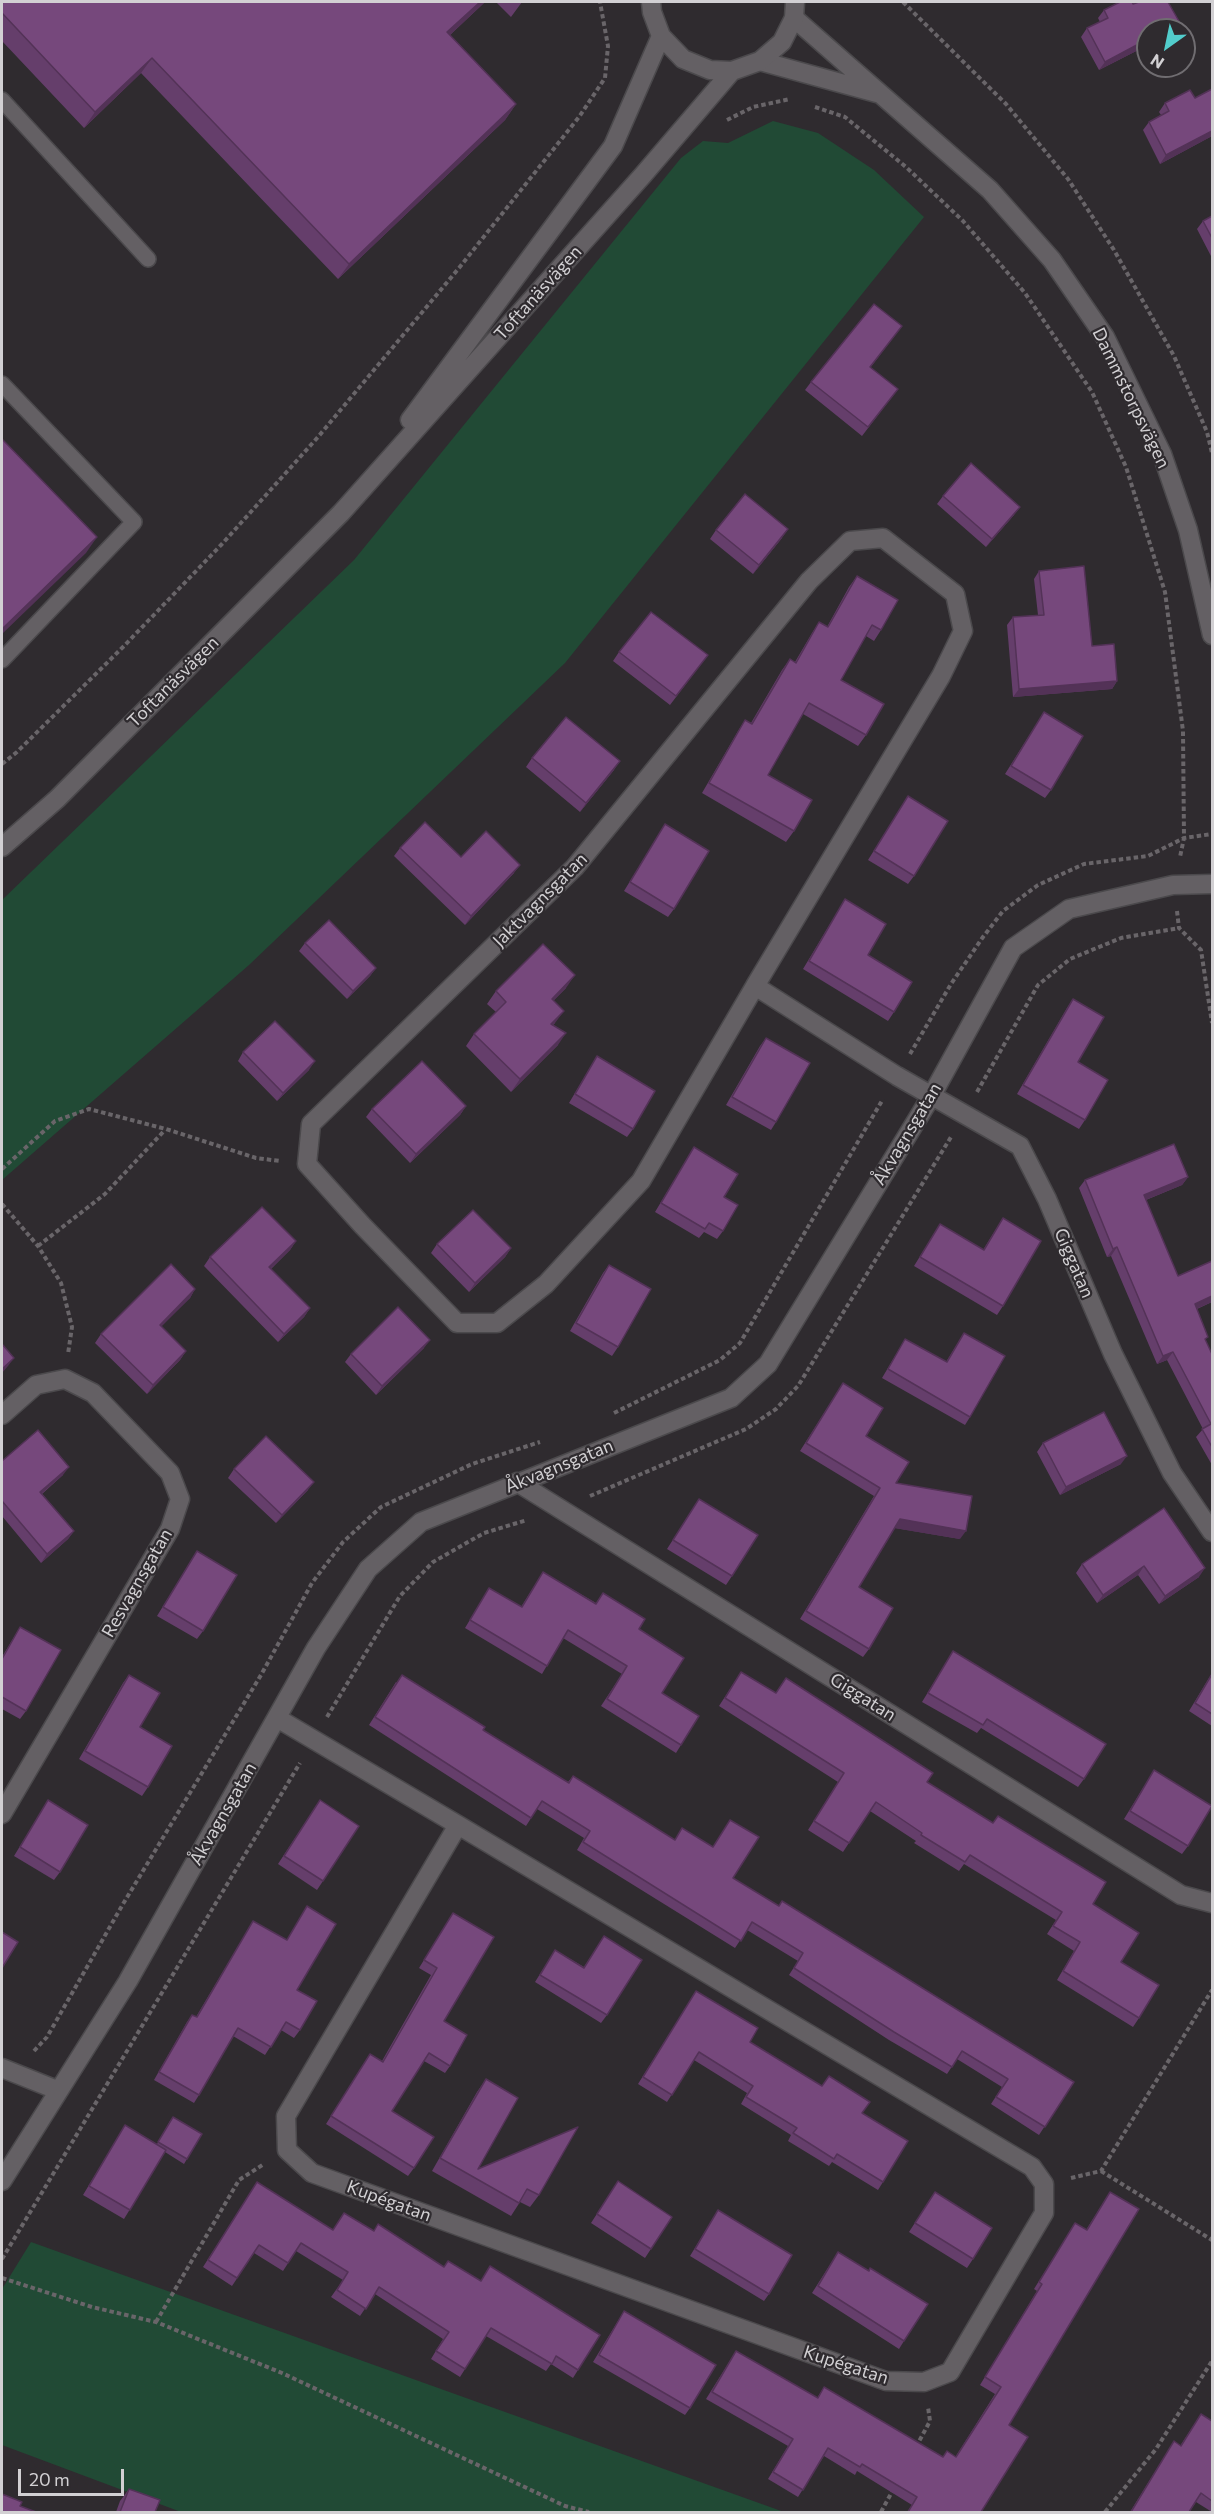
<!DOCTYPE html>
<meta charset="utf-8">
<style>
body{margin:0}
#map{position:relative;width:1214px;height:2514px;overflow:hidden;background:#2f2b2f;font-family:Commissioner,sans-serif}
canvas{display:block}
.frame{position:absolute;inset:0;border:3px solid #d2d0d3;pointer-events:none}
.north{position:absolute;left:1136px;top:18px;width:60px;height:60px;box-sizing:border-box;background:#2f2b2f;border:2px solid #706d71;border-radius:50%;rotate:213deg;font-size:16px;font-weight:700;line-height:24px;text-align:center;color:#d2d0d3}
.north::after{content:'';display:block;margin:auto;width:21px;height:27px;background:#52cdcc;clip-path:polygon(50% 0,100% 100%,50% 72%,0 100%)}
.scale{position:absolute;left:18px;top:2469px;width:106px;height:27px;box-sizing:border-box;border:3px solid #d2d0d3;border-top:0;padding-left:8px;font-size:18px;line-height:21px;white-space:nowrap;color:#d2d0d3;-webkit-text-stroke:4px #2f2b2f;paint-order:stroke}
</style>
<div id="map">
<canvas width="1214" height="2514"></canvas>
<div class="frame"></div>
<div class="north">N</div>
<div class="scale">20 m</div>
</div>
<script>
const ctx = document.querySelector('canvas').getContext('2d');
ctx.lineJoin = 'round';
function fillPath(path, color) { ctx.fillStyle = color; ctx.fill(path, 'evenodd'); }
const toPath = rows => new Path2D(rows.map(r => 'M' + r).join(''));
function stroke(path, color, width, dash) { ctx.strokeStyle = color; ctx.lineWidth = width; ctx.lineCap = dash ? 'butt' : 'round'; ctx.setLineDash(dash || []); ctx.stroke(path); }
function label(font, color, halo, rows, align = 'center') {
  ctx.font = font + ' Commissioner,sans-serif'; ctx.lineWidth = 4.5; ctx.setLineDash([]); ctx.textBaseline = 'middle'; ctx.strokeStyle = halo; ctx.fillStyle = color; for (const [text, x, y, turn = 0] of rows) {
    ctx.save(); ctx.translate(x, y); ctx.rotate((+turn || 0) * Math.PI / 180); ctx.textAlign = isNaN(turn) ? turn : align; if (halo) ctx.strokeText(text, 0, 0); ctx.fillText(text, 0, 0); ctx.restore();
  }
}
fillPath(toPath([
 [773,121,818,133,874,170,924,217,565,663,249,965,2,1180,2,900,354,560,681,158,703,141,728,143],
 [31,2242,784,2512,181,2512,2,2445,2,2289]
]), '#214a35');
const lane = toPath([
 [2,100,148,259],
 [2,384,134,522,2,660]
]);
const street = toPath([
 [794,18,990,190,1052,260,1105,337,1162,454,1188,530,1212,635],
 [760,61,877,93],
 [755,986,641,1181,546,1284,497,1323,457,1323,362,1225,307,1164,311,1124,575,867,809,581,850,541,883,538,955,594,963,631,941,676,755,986,897,1076,1020,1146,1047,1199,1113,1354,1172,1473,1212,1532],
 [2,1415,36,1385,65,1379,93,1393,170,1473,180,1499,170,1529,2,1814],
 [517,1482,1181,1895,1212,1903],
 [277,1718,458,1825,1032,2167,1044,2184,1044,2213,950,2372,924,2382,886,2381,312,2173,287,2150,286,2116,458,1825],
 [2,2068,57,2090],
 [2,2181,128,1981,316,1648,368,1569,421,1522,731,1398,768,1364,932,1095,1013,948,1069,909,1173,885,1212,884]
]);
const secondary = toPath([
 [651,2,652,12,661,36,683,59,710,70,732,71,760,61,782,42,794,18,795,2],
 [410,420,613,146,661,36],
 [2,847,57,799,341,513,643,175,732,71]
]);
stroke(lane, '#4b494c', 18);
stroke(street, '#4b494c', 21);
stroke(secondary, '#4b494c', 21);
stroke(toPath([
 [903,2,1006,104,1068,179,1114,250,1174,356,1207,432,1212,453],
 [815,107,845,117,906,167,963,221,1025,293,1092,392,1126,467,1165,592,1183,731,1184,838,1180,857],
 [727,120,753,107,790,99],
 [2,764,17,752,123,647,222,544,318,437,459,268,579,117,605,78,608,46,600,2],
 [1177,911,1179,928,1201,950,1212,1023],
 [910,1054,951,984,983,937,1003,911,1038,885,1084,864,1148,856,1184,838,1212,834],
 [977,1092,1038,985,1070,959,1121,938,1179,928],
 [2,1169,55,1121,89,1109,166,1129,256,1158,280,1161],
 [2,1204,38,1246,61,1283,72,1327,68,1354],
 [38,1246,105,1194,165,1130],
 [614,1413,720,1360,740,1343,883,1099],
 [590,1496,746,1429,776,1409,798,1386,951,1137],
 [327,1717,400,1596,433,1562,484,1533,527,1520],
 [34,2051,47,2037,123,1904,261,1675,312,1583,343,1542,381,1507,472,1464,540,1442],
 [1101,2171,1212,2240],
 [1071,2178,1101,2171,1212,1990],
 [2,2259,300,1763],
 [2,2278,92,2307,156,2322,282,2373,565,2506,589,2512],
 [156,2322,239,2180,264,2164],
 [916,2447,930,2421,928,2407],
 [881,2512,893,2490],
 [1105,2512,1156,2449,1212,2361]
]), '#696569', 4, [4.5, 3]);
stroke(lane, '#646064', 15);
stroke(street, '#646064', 18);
stroke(secondary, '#646064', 18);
fillPath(toPath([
 [2,2,485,2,450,35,516,104,505,120,338,279,141,73,84,128,2,41],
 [496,2,522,2,511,17],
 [1133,4,1180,23,1175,30,1148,30,1148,45,1099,70,1081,37,1087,28,1100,22,1098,18,1104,10],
 [1165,103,1212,136,1160,164,1143,130,1149,122,1161,115,1159,112],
 [1212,216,1212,258,1197,229,1203,221],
 [902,326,870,368,898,389,862,436,805,390,811,382],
 [943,496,1014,515,986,547,937,504],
 [716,530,782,538,753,574,710,539],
 [1039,571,1117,681,1112,689,1013,697,1007,625,1013,617,1038,615,1034,579],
 [857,576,881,630,874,641,866,636,841,680,866,735,858,746,803,714,768,775,794,831,786,842,702,793,738,731,745,720,751,723,782,670,790,659,795,662,812,633,819,622,827,627,849,587],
 [619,652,708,655,670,705,613,661],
 [1044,712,1051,790,1045,798,1005,774],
 [532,758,614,770,580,812,526,767],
 [908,796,914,876,908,884,868,860],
 [665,824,674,909,668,917,624,891],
 [400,848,461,857,514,873,465,925,394,856],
 [845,899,868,955,894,1012,888,1021,803,969],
 [305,943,376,968,370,976,347,999,299,951],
 [566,988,554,1000,555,1023,553,1025,558,1045,511,1092,466,1046,474,1034,496,1012,487,1004,496,991],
 [1073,999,1078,1062,1085,1120,1079,1129,1017,1094,1067,1008],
 [766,1038,776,1122,771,1130,726,1105,760,1046],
 [243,1052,309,1070,277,1101,238,1061],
 [597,1056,633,1129,627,1137,569,1103],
 [466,1106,460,1115,410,1163,366,1117,372,1109],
 [694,1147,724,1197,723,1231,717,1239,704,1232,699,1238,655,1212],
 [1188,1177,1182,1185,1146,1200,1178,1276,1212,1302,1197,1309,1206,1341,1212,1354,1212,1465,1196,1437,1203,1429,1167,1360,1157,1364,1111,1256,1107,1257,1079,1188,1085,1180],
 [1003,1218,1003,1306,997,1315,914,1266,940,1224,983,1250],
 [296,1241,290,1250,271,1269,310,1308,304,1317,278,1342,204,1266,210,1257],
 [437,1244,511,1248,505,1257,469,1292,431,1253],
 [609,1265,618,1347,612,1356,570,1331,603,1273],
 [195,1289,190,1298,161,1326,186,1351,180,1360,147,1394,95,1343,101,1334],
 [964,1333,970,1417,965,1425,882,1378,905,1339,946,1362],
 [424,1348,376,1395,345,1362,351,1354],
 [843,1383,866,1436,896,1483,960,1539,895,1528,859,1587,869,1649,863,1657,800,1619,874,1496,800,1451],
 [1043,1443,1121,1464,1060,1495,1037,1452],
 [2,1461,63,1475,42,1494,74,1531,68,1539,41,1563,2,1516],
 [234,1469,308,1490,276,1523,228,1478],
 [699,1499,732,1576,726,1585,667,1549],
 [1164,1508,1199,1577,1159,1604,1138,1575,1097,1603,1076,1573,1082,1564],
 [197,1551,203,1631,197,1639,157,1616],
 [543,1572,596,1603,603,1593,639,1629,681,1745,676,1753,601,1706,622,1674,563,1638,542,1674,465,1628,489,1588,521,1607],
 [20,1627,26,1711,20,1719,2,1709,2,1657],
 [953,1651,1084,1779,1078,1787,981,1728,977,1733,922,1702],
 [741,1672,993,1823,998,1816,1093,1904,1121,1962,1139,2018,1133,2027,1057,1980,1074,1951,1047,1934,1056,1920,964,1864,959,1871,914,1843,916,1841,870,1811,843,1852,808,1830,838,1782,719,1706],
 [1212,1673,1212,1726,1189,1711],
 [129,1675,140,1727,148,1787,142,1796,79,1759,123,1683],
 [396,1682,483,1730,568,1782,573,1776,675,1840,682,1828,713,1847,730,1820,733,1878,1074,2082,1039,2135,991,2104,1002,2087,957,2059,947,2074,889,2040,789,1975,798,1961,747,1930,735,1948,577,1850,584,1838,537,1809,526,1826,369,1725],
 [1154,1770,1188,1846,1182,1854,1124,1819],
 [48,1800,60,1872,54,1880,14,1856],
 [314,1809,323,1881,317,1890,278,1864],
 [307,1906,297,1990,300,2030,294,2038,281,2030,265,2055,233,2036,199,2095,194,2103,154,2080,187,2022,192,2015,196,2017,253,1921,287,1940],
 [453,1913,444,2021,450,2066,445,2073,424,2061,392,2111,414,2168,408,2176,326,2124,365,2062,382,2061,431,1975,419,1968],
 [604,1936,607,2015,601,2023,535,1982,555,1950,584,1967],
 [696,1991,750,2042,822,2086,829,2076,862,2113,883,2182,878,2190,832,2162,829,2166,788,2141,791,2135,741,2104,747,2093,694,2060,667,2102,638,2084],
 [486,2079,478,2169,578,2127,539,2195,530,2207,520,2202,511,2216,432,2171,477,2092],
 [170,2121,187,2159,184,2164,165,2152,124,2219,83,2195,125,2125,157,2144],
 [618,2181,672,2217,645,2258,591,2223],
 [257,2182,333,2230,344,2213,578,2370,573,2378,551,2364,546,2371,486,2336,460,2377,431,2359,443,2339,375,2294,360,2316,331,2297,343,2280,296,2251,283,2271,254,2253,232,2286,203,2267],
 [1110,2192,1009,2425,981,2512,982,2512,907,2512,912,2505,857,2471,855,2475,824,2456,798,2497,768,2479,788,2446,706,2399,736,2351,817,2398,824,2387,943,2457,956,2456,995,2394,980,2385,1037,2291,1034,2289,1075,2223,1086,2230],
 [929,2201,973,2259,967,2268,909,2232],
 [718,2210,769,2294,764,2301,690,2256],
 [838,2252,904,2341,899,2349,812,2293],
 [624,2311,690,2408,685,2415,593,2362],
 [1201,2414,1212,2421,1212,2512,1196,2502,1189,2512,1130,2512,1174,2441,1180,2446],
 [129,2489,155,2512,116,2512,120,2501]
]), '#653e6b');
fillPath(toPath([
 [480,2,485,2,436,48,447,32],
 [1180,23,1175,30,1166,30],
 [1148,39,1148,45,1099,70,1105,62],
 [152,58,141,73,84,128,95,112],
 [516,104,505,120,338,279,349,264],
 [1212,131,1212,136,1160,164,1166,155],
 [1020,507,1014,515,986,547,992,539],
 [788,529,782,538,753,574,759,565],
 [97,537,86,553,2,634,2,629],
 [1117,681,1112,689,1013,697,1019,689],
 [620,761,614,770,580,812,586,803],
 [520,865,514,873,465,925,471,916],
 [376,968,370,976,347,999,353,991],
 [575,975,566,988,543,1011,552,999],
 [564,1011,555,1023,542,1036,551,1024],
 [566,1033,558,1045,511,1092,520,1079],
 [315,1061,309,1070,277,1101,283,1093],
 [466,1106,460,1115,410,1163,416,1154],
 [1188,1177,1182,1185,1138,1203,1144,1195],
 [296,1241,290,1250,263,1276,269,1267],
 [1117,1247,1111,1256,1107,1257,1113,1249],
 [511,1248,505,1257,469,1292,475,1283],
 [195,1289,190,1298,154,1334,160,1325],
 [1212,1296,1212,1302,1189,1312,1195,1304],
 [310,1308,304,1317,278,1342,284,1334],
 [430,1340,424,1348,376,1395,382,1386],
 [186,1351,180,1360,147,1394,153,1385],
 [1173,1352,1167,1360,1157,1364,1163,1356],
 [14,1358,8,1366,2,1373,2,1369],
 [1127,1456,1121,1464,1060,1495,1066,1487],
 [69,1467,63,1475,34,1500,40,1492],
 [314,1482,308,1490,276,1523,282,1515],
 [900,1519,966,1531,960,1539,894,1528],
 [74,1531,68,1539,41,1563,47,1554],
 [1144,1566,1138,1575,1097,1603,1103,1595],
 [1205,1568,1199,1577,1159,1604,1165,1596]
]), '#533257');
const building = toPath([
 [2,2,480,2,447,32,516,104,349,264,152,58,95,112,2,13,2,2],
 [1120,2,1132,2,1133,4,1139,2,1168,2,1180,23,1166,30,1148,30,1148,39,1105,62,1087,28,1108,18,1104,10,1120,2],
 [1212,89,1212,131,1166,155,1149,122,1169,111,1165,103,1190,90,1195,98,1212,89],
 [1212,216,1212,238,1203,221,1212,216],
 [874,304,902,326,870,367,898,389,868,427,811,382,874,304],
 [2,439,97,537,2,629,2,439],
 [971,463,1020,507,992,539,943,496,971,463],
 [745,494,788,529,759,565,716,530,745,494],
 [1084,566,1092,646,1114,644,1117,681,1019,689,1013,617,1044,615,1039,571,1084,566],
 [857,576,898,600,881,630,872,625,841,680,884,704,866,735,809,703,768,775,812,800,794,831,709,783,745,720,752,724,790,659,796,663,819,622,828,627,857,576],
 [651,612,708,655,676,696,619,652,651,612],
 [1044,712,1083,736,1051,790,1011,766,1044,712],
 [566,717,620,761,586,803,532,758,566,717],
 [908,796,948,821,914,876,874,851,908,796],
 [425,822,461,857,486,831,520,865,471,916,400,848,425,822],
 [665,824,709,851,674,909,630,882,665,824],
 [845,899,886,924,868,955,912,982,894,1012,809,961,845,899],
 [329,920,376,968,353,991,305,943,329,920],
 [543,944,575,975,552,999,564,1011,551,1024,566,1033,520,1079,474,1034,506,1002,496,991,543,944],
 [1073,999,1104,1017,1078,1062,1108,1080,1085,1120,1023,1085,1073,999],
 [275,1021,315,1061,283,1093,243,1052,275,1021],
 [766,1038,810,1063,776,1122,732,1097,766,1038],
 [597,1056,655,1091,633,1129,575,1094,597,1056],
 [422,1061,466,1106,416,1154,372,1109,422,1061],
 [1174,1144,1188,1177,1144,1195,1178,1276,1212,1261,1212,1296,1195,1304,1208,1337,1205,1339,1212,1354,1212,1447,1202,1429,1211,1424,1173,1352,1163,1356,1117,1247,1113,1249,1085,1180,1174,1144],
 [694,1147,738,1174,724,1197,738,1205,723,1231,709,1223,705,1229,661,1203,694,1147],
 [262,1207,296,1241,269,1267,310,1308,284,1334,210,1257,262,1207],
 [473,1210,511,1248,475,1283,437,1244,473,1210],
 [1003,1218,1041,1241,1003,1306,920,1257,940,1224,984,1250,1003,1218],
 [171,1264,195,1289,160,1325,186,1351,153,1385,101,1334,171,1264],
 [609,1265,651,1289,618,1347,576,1323,609,1265],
 [398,1307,430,1340,382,1386,351,1354,398,1307],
 [964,1333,1005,1356,970,1417,888,1369,905,1339,947,1362,964,1333],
 [2,1344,14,1358,2,1369,2,1344],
 [843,1383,883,1408,866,1436,909,1462,896,1483,972,1496,966,1531,900,1519,859,1587,893,1608,869,1649,806,1611,880,1488,806,1443,843,1383],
 [1104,1412,1127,1456,1066,1487,1043,1443,1104,1412],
 [38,1430,69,1467,40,1492,74,1531,47,1554,2,1501,2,1461,38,1430],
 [266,1436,314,1482,282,1515,234,1469,266,1436],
 [699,1499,758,1535,732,1576,673,1540,699,1499],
 [1164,1508,1205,1568,1165,1596,1144,1566,1103,1595,1082,1564,1164,1508],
 [197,1551,237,1575,203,1631,163,1607,197,1551],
 [543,1572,596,1604,603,1593,645,1619,639,1629,684,1658,662,1693,699,1716,681,1745,607,1699,627,1666,568,1630,547,1666,470,1620,489,1588,522,1607,543,1572],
 [20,1627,61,1650,26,1711,2,1697,2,1659,20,1627],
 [953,1651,1106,1744,1084,1779,987,1719,983,1725,928,1693,953,1651],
 [741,1672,776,1693,786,1678,933,1773,927,1782,993,1823,998,1816,1106,1882,1093,1904,1139,1933,1121,1962,1159,1985,1139,2018,1063,1971,1080,1942,1053,1926,1062,1912,970,1855,965,1862,921,1835,922,1833,876,1802,849,1843,814,1821,844,1773,725,1698,741,1672],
 [1212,1674,1212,1714,1195,1703,1212,1674],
 [129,1675,160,1693,140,1727,172,1746,148,1787,85,1751,129,1675],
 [402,1675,485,1727,483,1730,569,1783,573,1776,675,1840,682,1828,713,1847,730,1820,759,1837,733,1878,779,1906,782,1901,1074,2082,1045,2127,996,2097,1008,2079,962,2051,952,2067,894,2032,794,1968,803,1953,752,1922,741,1941,583,1842,590,1831,542,1801,531,1818,375,1717,402,1675],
 [1154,1770,1212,1806,1188,1846,1130,1811,1154,1770],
 [48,1800,88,1825,60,1872,20,1847,48,1800],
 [320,1800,359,1826,323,1881,284,1856,320,1800],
 [307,1906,336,1924,297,1990,317,2001,300,2030,286,2022,271,2047,238,2028,199,2095,159,2072,192,2015,197,2017,253,1921,287,1940,307,1906],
 [453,1913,494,1937,444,2021,467,2035,450,2066,429,2053,392,2111,434,2137,414,2168,331,2116,370,2054,383,2062,437,1968,424,1960,453,1913],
 [2,1932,18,1942,2,1968,2,1932],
 [604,1936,642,1960,607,2015,540,1975,555,1950,584,1968,604,1936],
 [696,1991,758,2028,750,2042,822,2086,829,2076,870,2102,862,2113,908,2141,883,2182,837,2154,834,2159,793,2133,797,2128,746,2097,753,2086,699,2052,672,2095,643,2077,696,1991],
 [486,2079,518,2098,478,2169,578,2127,539,2195,527,2189,519,2203,440,2158,486,2079],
 [173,2117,202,2134,187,2159,158,2142,173,2117],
 [125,2125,166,2150,130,2210,89,2186,125,2125],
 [618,2181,672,2217,651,2249,597,2214,618,2181],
 [257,2182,333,2230,344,2213,374,2231,378,2224,444,2267,448,2261,481,2281,490,2266,600,2335,578,2370,556,2356,552,2364,491,2328,465,2369,436,2351,449,2332,379,2287,366,2309,337,2290,348,2272,301,2243,288,2263,259,2245,237,2278,208,2260,257,2182],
 [935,2192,992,2228,973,2259,915,2223,935,2192],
 [1110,2192,1139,2209,1009,2425,1028,2437,981,2512,982,2512,908,2512,917,2497,862,2464,860,2467,828,2448,803,2490,773,2472,793,2439,712,2392,736,2351,818,2398,824,2387,943,2457,947,2451,956,2457,1001,2387,985,2377,1042,2284,1039,2282,1075,2223,1087,2230,1110,2192],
 [718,2210,792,2255,769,2294,695,2249,718,2210],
 [838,2252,869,2271,870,2268,928,2304,904,2341,818,2286,838,2252],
 [624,2311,716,2365,690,2408,599,2355,624,2311],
 [1201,2414,1212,2421,1212,2501,1201,2493,1189,2512,1131,2512,1174,2441,1181,2446,1201,2414],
 [129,2489,160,2500,155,2512,120,2512,129,2489],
 [2,2494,22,2502,20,2506,36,2512,2,2512,2,2494]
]);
fillPath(building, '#76487c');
stroke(building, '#533257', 1.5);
label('18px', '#d2d0d3', '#2f2b2f', [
 ["Toftanäsvägen",538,293,-48],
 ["Dammstorpsvägen",1131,398,64],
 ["Toftanäsvägen",173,682,-45],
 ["Jaktvagnsgatan",540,900,-45],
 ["Åkvagnsgatan",907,1134,-59],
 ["Giggatan",1074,1263,67],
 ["Åkvagnsgatan",559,1466,-22],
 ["Resvagnsgatan",137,1583,-60],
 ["Giggatan",863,1697,32],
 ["Åkvagnsgatan",223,1814,-60],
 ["Kupégatan",389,2201,20],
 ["Kupégatan",846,2365,18]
]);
</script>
